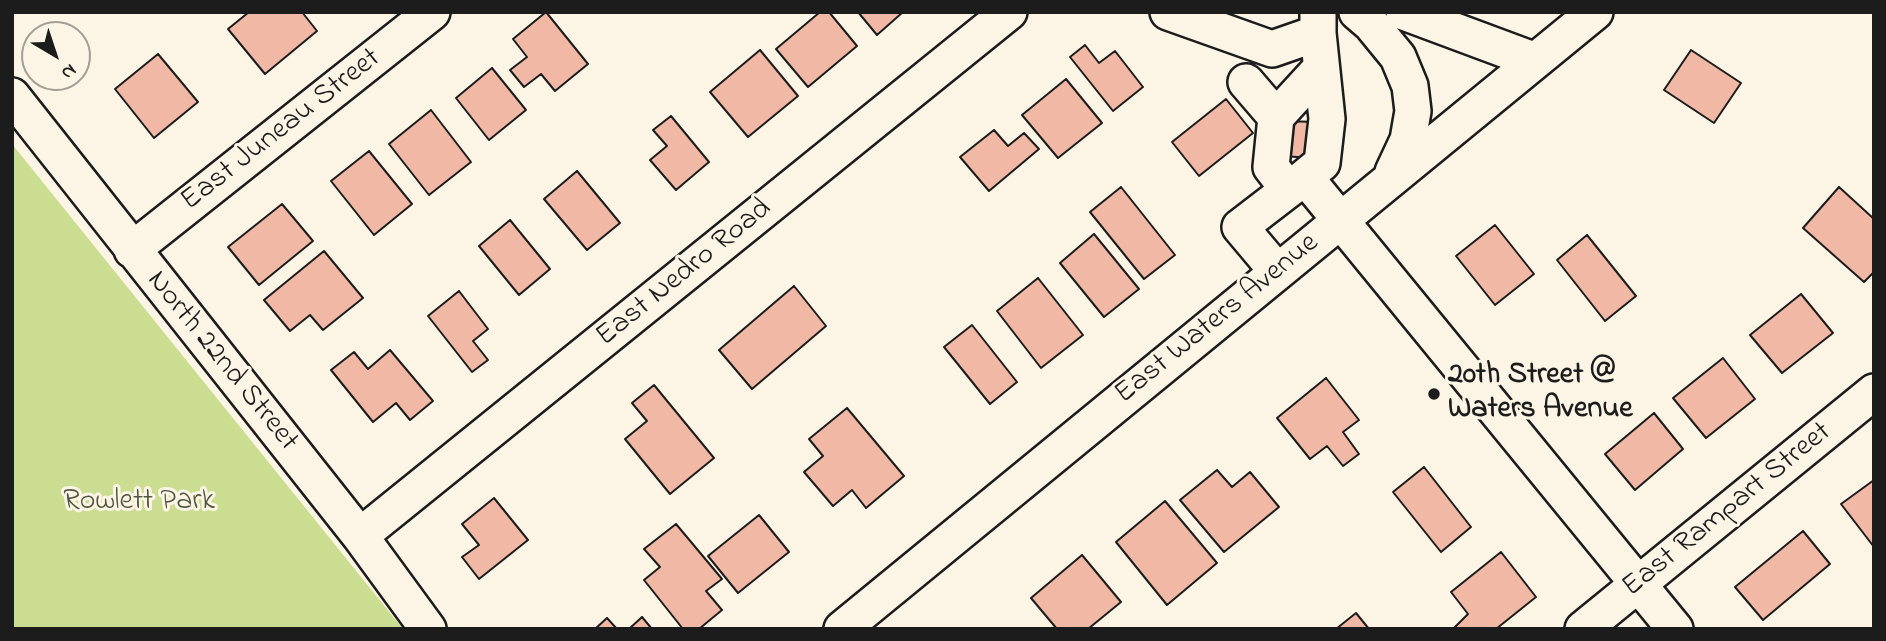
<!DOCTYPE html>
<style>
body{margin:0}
#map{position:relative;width:1886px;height:641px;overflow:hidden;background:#fcf5e5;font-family:"Indie Flower",sans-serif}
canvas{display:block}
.frame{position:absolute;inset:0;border:14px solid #1c1c1c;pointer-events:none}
.north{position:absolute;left:21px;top:21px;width:70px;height:70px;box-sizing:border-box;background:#fcf5e5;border:2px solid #a29e95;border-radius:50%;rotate:141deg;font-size:19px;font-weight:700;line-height:28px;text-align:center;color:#1c1c1c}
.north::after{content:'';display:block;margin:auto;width:24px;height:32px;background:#1c1c1c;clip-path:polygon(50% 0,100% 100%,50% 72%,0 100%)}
</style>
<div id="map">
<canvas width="1886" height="641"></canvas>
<div class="frame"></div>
<div class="north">N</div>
</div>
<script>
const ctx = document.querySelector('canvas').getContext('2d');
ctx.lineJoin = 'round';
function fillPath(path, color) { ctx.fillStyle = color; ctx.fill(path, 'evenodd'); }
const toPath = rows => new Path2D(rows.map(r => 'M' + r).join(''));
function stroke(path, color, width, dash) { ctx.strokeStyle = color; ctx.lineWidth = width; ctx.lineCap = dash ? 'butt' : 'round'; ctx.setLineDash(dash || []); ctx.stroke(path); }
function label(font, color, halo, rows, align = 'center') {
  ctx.font = font + ' "Indie Flower",sans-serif'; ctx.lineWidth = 6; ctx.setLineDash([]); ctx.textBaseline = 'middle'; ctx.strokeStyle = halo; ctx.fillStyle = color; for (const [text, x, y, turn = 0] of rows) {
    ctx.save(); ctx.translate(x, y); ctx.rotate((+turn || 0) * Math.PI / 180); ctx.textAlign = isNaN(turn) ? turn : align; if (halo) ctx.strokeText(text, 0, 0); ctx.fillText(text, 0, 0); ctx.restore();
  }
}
fillPath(toPath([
 [12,144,403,629,12,629]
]), '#cadd91');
const building = toPath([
 [249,12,302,12,317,31,265,74,228,29,249,12],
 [546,12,588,64,555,91,541,74,524,87,510,70,527,57,513,39,546,12],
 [820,12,829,12,857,46,808,87,776,49,820,12],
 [858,12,903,12,877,35,858,12],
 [1085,45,1099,63,1115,51,1143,87,1113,111,1070,57,1085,45],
 [760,50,798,96,748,137,710,92,760,50],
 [1691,50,1741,83,1714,123,1664,90,1691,50],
 [158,54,198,102,154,138,115,89,158,54],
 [492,68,526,110,489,140,456,98,492,68],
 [1066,79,1102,123,1058,158,1022,115,1066,79],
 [1226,99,1253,133,1199,176,1172,142,1226,99],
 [431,110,471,162,429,195,389,144,431,110],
 [671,116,709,162,676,190,650,160,667,146,653,130,671,116],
 [1281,121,1318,122,1316,158,1279,156,1281,121],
 [994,130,1008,146,1024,133,1039,149,989,191,960,157,994,130],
 [369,151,412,204,374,235,331,181,369,151],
 [577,171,620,223,587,250,544,199,577,171],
 [1121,187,1175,255,1144,279,1090,212,1121,187],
 [1839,187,1874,219,1874,272,1864,282,1803,228,1839,187],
 [282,204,313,241,259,285,228,247,282,204],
 [510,220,550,269,519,295,479,246,510,220],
 [1495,225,1534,274,1495,305,1456,256,1495,225],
 [1094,234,1139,289,1104,317,1060,263,1094,234],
 [1587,235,1636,296,1605,321,1557,260,1587,235],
 [324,251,363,298,323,330,310,315,290,331,264,300,324,251],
 [1038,278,1083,335,1041,368,997,311,1038,278],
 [794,286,826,326,752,389,719,350,794,286],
 [459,291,488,329,473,341,488,360,472,372,428,316,459,291],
 [1801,294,1833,333,1782,373,1750,335,1801,294],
 [972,325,1017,382,990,404,944,347,972,325],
 [390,350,433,401,410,420,396,403,373,422,331,370,354,352,368,369,390,350],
 [1723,358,1755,399,1706,438,1673,398,1723,358],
 [1326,378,1359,420,1343,432,1359,454,1343,466,1327,446,1310,459,1277,418,1326,378],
 [654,385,714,458,670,494,625,439,647,421,632,403,654,385],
 [847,408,904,476,866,508,852,490,833,506,804,472,823,456,809,439,847,408],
 [1654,413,1683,449,1635,490,1605,454,1654,413],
 [1424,467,1471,527,1441,552,1393,492,1424,467],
 [1217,470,1232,487,1250,472,1279,507,1224,552,1180,500,1217,470],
 [1874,480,1874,547,1841,504,1874,480],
 [494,498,528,540,479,579,462,557,479,545,462,524,494,498],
 [1165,501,1217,563,1167,605,1116,542,1165,501],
 [759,515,789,552,738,593,708,556,759,515],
 [676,524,722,579,706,591,722,610,699,629,683,629,644,580,660,567,644,549,676,524],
 [1803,531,1830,564,1763,620,1735,587,1803,531],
 [1501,552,1536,597,1496,629,1453,629,1468,614,1451,592,1501,552],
 [1082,555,1121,602,1088,629,1057,629,1031,598,1082,555],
 [1356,613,1369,629,1336,629,1356,613],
 [642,617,652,629,629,629,642,617],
 [607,618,617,629,595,629,607,618]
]);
fillPath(building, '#f0b8a5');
stroke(building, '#1c1c1c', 2);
const minor = toPath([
 [1168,12,1272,49,1318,33,1318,12],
 [1357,12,1371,24,1398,57,1410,86,1413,111,1408,140,1393,172],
 [1404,12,1533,60],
 [1246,82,1276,117],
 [12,96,360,536,428,629],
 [1305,177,1322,163,1327,119,1318,33],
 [1288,189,1271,167,1276,117,1321,68],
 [132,250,432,12],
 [1277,271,1240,227,1305,177,1675,629],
 [360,536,1009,12],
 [842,629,1595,12],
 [1583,629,1874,392]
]);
stroke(minor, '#1c1c1c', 40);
stroke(minor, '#fcf5e5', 35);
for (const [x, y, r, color] of [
 [1434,394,7,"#1c1c1c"]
]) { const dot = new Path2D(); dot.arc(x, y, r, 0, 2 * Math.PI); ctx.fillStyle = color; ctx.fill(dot); stroke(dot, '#fcf5e5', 2.5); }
label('30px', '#1c1c1c', '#fcf5e5', [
 ["East Juneau Street",282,131,-38],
 ["East Nedro Road",685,274,-39],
 ["East Waters Avenue",1218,320,-39],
 ["North 22nd Street",221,362,51],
 ["East Rampart Street",1728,511,-39]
]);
label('bold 30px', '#1c1c1c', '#fcf5e5', [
 ["20th Street @",1448,377],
 ["Waters Avenue",1448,411]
], 'left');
label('30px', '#50563f', '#fcf5e5', [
 ["Rowlett Park",139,503]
]);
</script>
